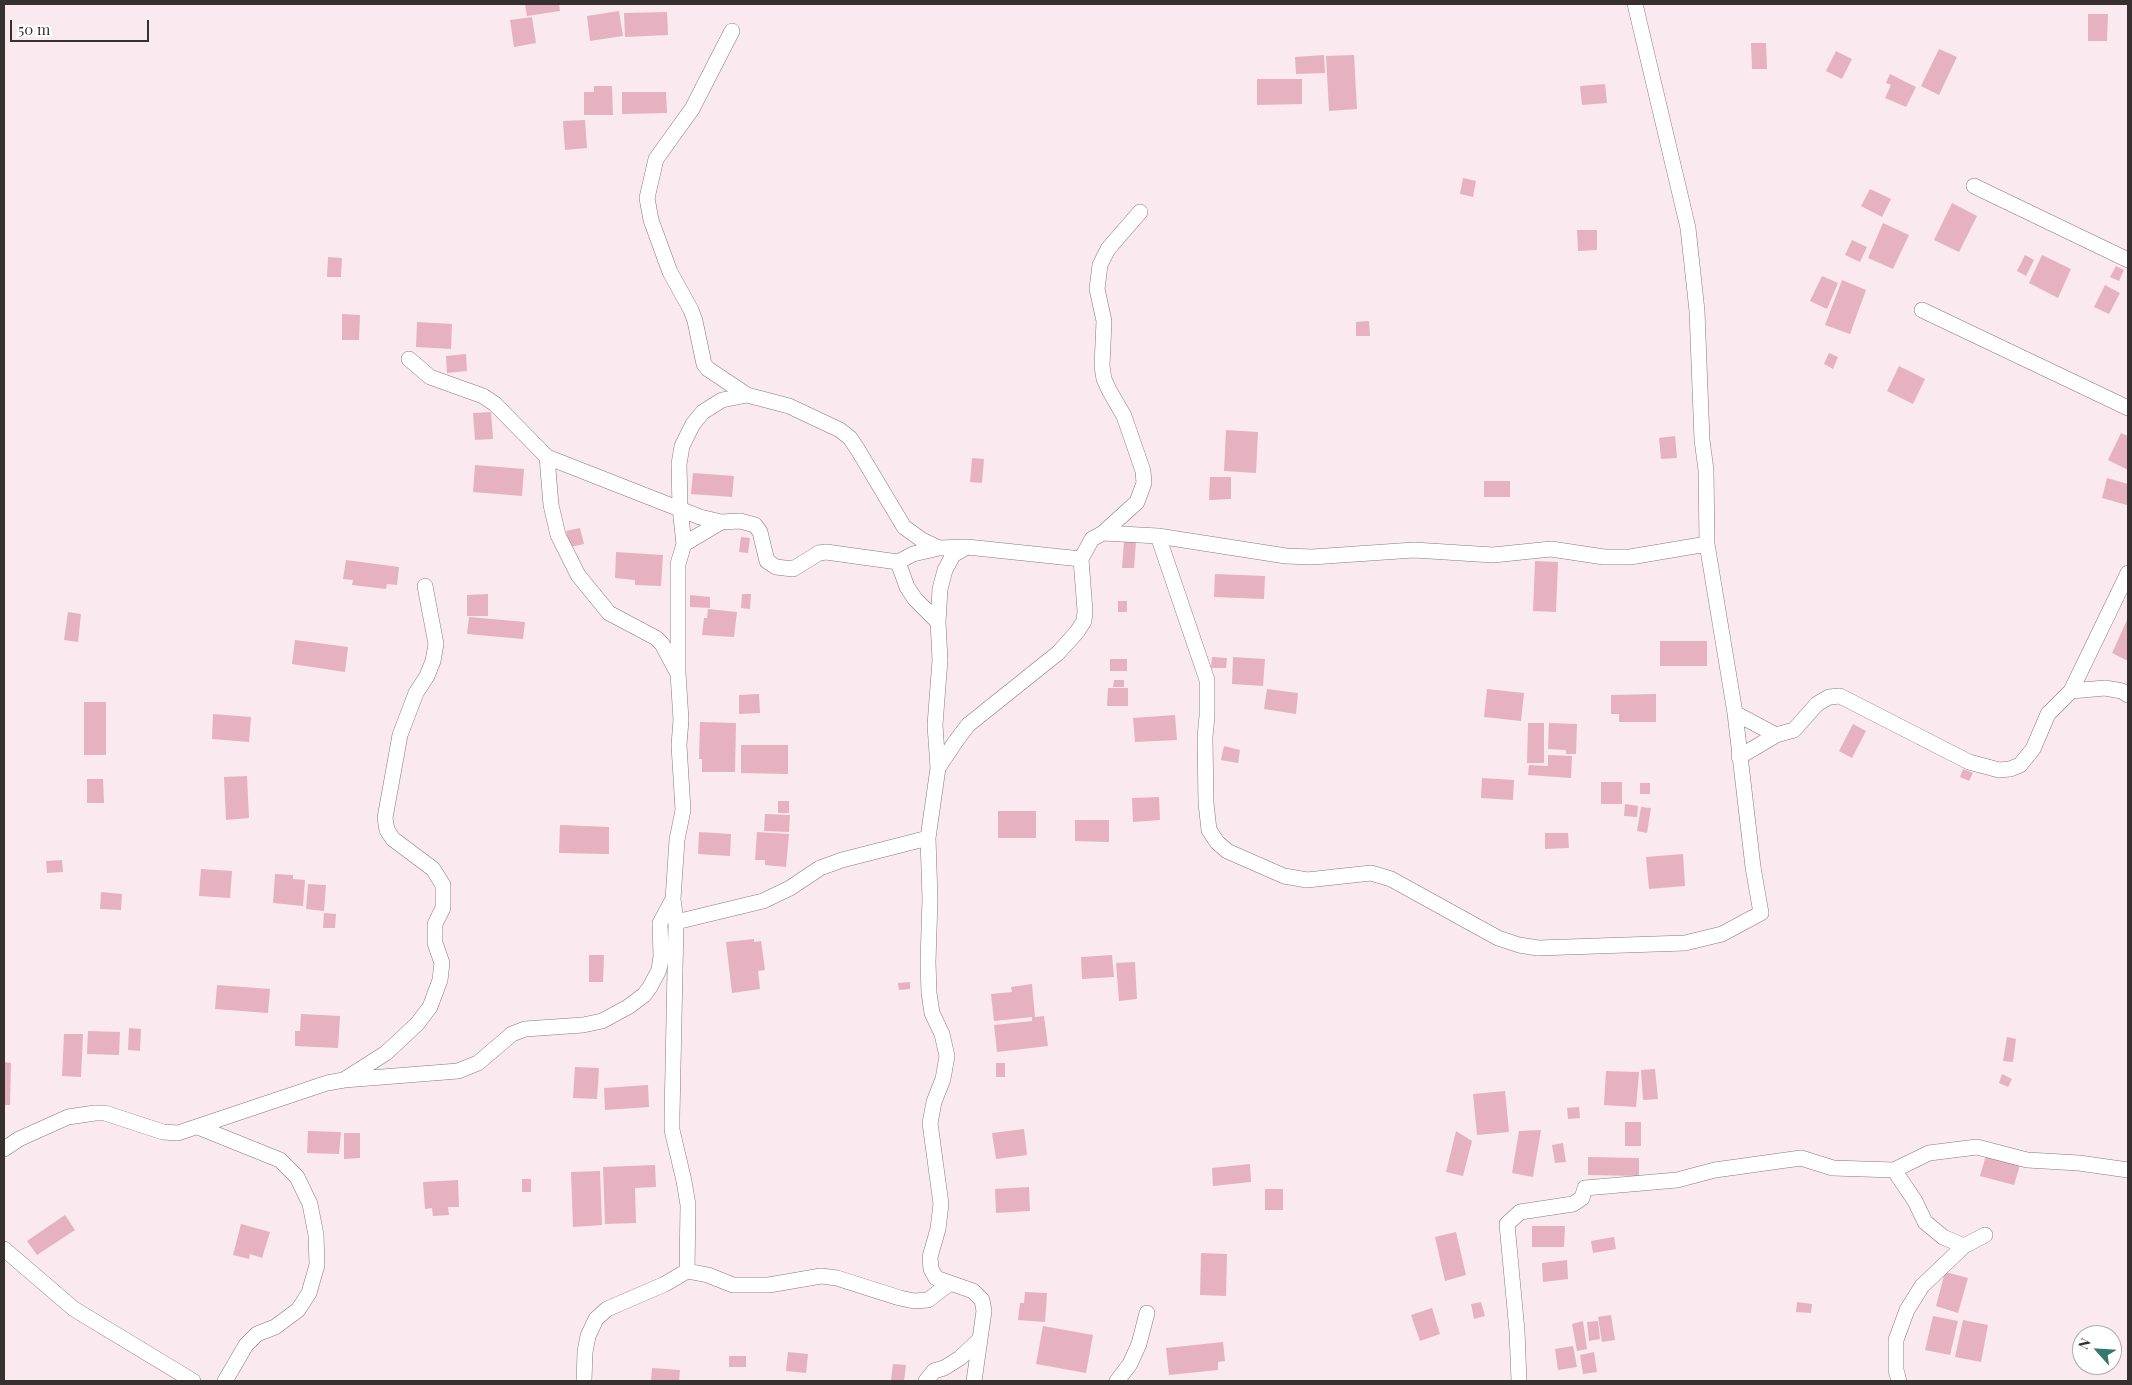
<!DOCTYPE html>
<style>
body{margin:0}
#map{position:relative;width:2132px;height:1385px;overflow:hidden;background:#fae9ee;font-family:"Playfair Display",serif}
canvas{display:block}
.frame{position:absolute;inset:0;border:5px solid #363031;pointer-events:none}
.north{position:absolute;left:2072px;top:1325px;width:50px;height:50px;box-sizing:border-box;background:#fff;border:1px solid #afacad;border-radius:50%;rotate:296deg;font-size:14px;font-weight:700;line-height:20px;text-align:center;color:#363031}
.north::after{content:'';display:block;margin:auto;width:18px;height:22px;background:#35796d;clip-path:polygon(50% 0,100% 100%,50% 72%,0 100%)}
.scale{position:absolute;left:10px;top:20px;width:139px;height:22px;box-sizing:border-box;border:2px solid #363031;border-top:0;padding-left:6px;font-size:15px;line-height:18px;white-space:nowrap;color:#363031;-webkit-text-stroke:4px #fff;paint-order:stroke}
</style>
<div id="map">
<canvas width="2132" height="1385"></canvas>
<div class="frame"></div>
<div class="north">N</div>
<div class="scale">50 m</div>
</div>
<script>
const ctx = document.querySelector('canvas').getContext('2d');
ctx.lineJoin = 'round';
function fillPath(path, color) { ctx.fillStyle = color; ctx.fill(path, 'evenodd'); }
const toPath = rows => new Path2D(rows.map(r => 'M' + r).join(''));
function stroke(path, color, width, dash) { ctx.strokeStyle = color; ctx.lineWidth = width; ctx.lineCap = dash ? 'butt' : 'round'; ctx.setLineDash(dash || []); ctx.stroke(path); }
fillPath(toPath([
 [525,4,559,4,560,11,527,16],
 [619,11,623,36,590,41,587,16],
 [667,12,668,35,625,37,624,13],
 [2088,14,2108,14,2107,41,2088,41],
 [532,17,536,43,514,47,510,20],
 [1751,43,1766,43,1767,69,1752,69],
 [1939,49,1957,57,1939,95,1921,86],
 [1836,51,1852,59,1842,79,1826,71],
 [1324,55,1325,73,1296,74,1295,57],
 [1354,55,1357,109,1329,111,1326,56],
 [1890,74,1916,87,1906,107,1885,98,1891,85,1886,83],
 [1257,79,1302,79,1302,104,1257,105],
 [1605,84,1607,103,1582,105,1580,86],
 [594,86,612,86,613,115,584,115,584,92,594,92],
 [622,92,666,92,667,113,622,114],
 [585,120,587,148,565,150,563,121],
 [1463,178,1476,181,1473,197,1460,194],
 [1870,189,1891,199,1882,217,1861,206],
 [1952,203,1977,216,1959,252,1934,240],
 [1883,223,1909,235,1893,269,1868,258],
 [1577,230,1597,230,1597,250,1578,251],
 [1852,240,1867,247,1860,262,1845,255],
 [2025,255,2034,260,2026,276,2017,271],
 [2042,255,2071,269,2058,298,2029,283],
 [328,257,342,258,341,277,327,277],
 [2116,266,2124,270,2119,281,2110,277],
 [1822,276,1838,283,1827,309,1810,301],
 [1842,280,1866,290,1850,334,1825,325],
 [2105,285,2120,293,2109,314,2094,307],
 [342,314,360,315,359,340,342,340],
 [1369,321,1370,336,1356,336,1356,322],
 [417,322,452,324,451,349,416,347],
 [1829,353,1838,357,1833,369,1824,364],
 [466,354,467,371,447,373,446,356],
 [1899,366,1925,379,1913,404,1887,391],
 [491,412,493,439,475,440,473,413],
 [1226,430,1258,432,1256,473,1224,471],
 [2121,433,2128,436,2128,470,2108,460],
 [1675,436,1677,458,1661,459,1659,438],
 [972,458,984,459,982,483,970,482],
 [475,465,524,469,522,496,473,492],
 [693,473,734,476,732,497,691,494],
 [1210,477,1231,477,1231,499,1209,500],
 [2107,478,2128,484,2127,505,2102,498],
 [1484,481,1510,481,1510,497,1484,497],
 [580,528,584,544,570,547,566,531],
 [741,537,750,538,748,553,739,552],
 [1124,541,1136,542,1134,568,1122,568],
 [616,552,663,555,661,586,635,585,635,580,615,578],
 [346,560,399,567,397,585,387,584,386,589,352,585,353,580,343,579],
 [1535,561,1558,562,1556,612,1533,611],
 [1215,574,1265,576,1264,599,1214,597],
 [488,594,488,616,467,616,467,595],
 [742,594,751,594,750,609,741,608],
 [690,595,710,597,710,608,690,607],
 [1118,601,1127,601,1127,612,1118,612],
 [708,609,737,612,734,637,702,635,704,618,707,618],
 [68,612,81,614,78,642,64,640],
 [469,617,525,622,523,639,467,634],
 [2128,618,2128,661,2112,653],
 [295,640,348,647,345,672,292,664],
 [1660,641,1707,641,1707,666,1660,666],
 [1212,657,1227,658,1226,668,1211,668],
 [1233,657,1265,659,1263,686,1232,684],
 [1110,659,1127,659,1127,671,1110,671],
 [1114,680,1124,680,1124,687,1113,687],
 [1108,688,1128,688,1128,706,1107,706],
 [1267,689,1298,693,1296,714,1264,709],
 [1487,689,1524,693,1521,721,1484,717],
 [759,694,760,713,739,714,739,695],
 [1656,694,1656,722,1619,722,1619,714,1611,714,1611,695],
 [84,702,106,702,106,755,84,755],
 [213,714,251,717,249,742,212,739],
 [1175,715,1177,740,1135,742,1133,718],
 [700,722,736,723,735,772,702,772,702,759,699,759],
 [1528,723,1544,723,1544,763,1527,763],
 [1549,723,1577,724,1576,754,1566,754,1566,750,1548,749],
 [1853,724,1866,731,1852,758,1839,751],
 [741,745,788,745,788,774,741,773],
 [1224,746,1240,750,1238,763,1221,760],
 [1548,755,1572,756,1571,778,1528,775,1529,765,1548,766],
 [1963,769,1973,773,1969,781,1960,777],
 [247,776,249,818,226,820,224,777],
 [1482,778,1514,780,1513,800,1481,798],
 [87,779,103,779,104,803,87,803],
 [1601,782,1622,782,1622,804,1601,804],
 [1640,783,1650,783,1650,794,1640,794],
 [1159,797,1160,820,1133,822,1132,798],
 [778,801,789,801,789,813,778,813],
 [1625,804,1638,806,1637,817,1624,816],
 [1641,807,1651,808,1647,833,1637,831],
 [998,811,1036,811,1036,838,998,838],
 [765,814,790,815,789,832,764,831],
 [1075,820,1109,820,1109,842,1075,841],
 [560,825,609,827,609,854,559,853],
 [699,832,731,834,730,856,698,854],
 [757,832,789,834,786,867,765,865,765,860,755,860],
 [1545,833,1568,833,1569,848,1545,849],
 [1683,854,1685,886,1649,889,1646,857],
 [62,860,63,872,47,873,46,861],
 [201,869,232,871,230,898,199,896],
 [275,874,293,875,293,879,305,880,303,906,273,903],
 [308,884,326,885,324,911,306,909],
 [101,892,122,894,121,910,100,909],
 [324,913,336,914,335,928,323,928],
 [754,939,754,942,761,941,765,970,758,971,760,989,732,993,726,942],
 [589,955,604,955,603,982,589,982],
 [1112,955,1114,977,1082,979,1081,957],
 [1135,962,1137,999,1119,1001,1116,963],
 [910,982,910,989,899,990,898,983],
 [1032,984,1035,1017,1044,1016,1048,1046,997,1052,994,1025,1032,1021,1032,1017,994,1021,991,994,1012,992,1011,987],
 [217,985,270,989,268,1013,215,1009],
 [301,1014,340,1016,338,1048,295,1046,295,1031,300,1031],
 [129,1028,141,1029,140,1051,128,1050],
 [88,1031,120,1032,119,1055,87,1054],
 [64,1034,83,1034,81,1077,62,1076],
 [2007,1037,2016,1039,2013,1062,2003,1061],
 [4,1062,11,1063,10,1105,4,1105],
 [996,1063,1005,1063,1005,1077,996,1077],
 [575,1067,599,1068,597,1099,573,1098],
 [1655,1069,1658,1099,1643,1100,1641,1070],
 [1606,1071,1639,1072,1636,1107,1604,1105],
 [2002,1074,2012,1079,2008,1087,1999,1083],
 [648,1085,649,1107,605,1110,604,1088],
 [1505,1091,1509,1132,1477,1135,1473,1094],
 [1579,1107,1580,1118,1568,1119,1567,1108],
 [1625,1122,1641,1122,1641,1146,1625,1146],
 [1024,1129,1027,1155,996,1159,992,1133],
 [1541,1130,1533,1177,1512,1173,1519,1131],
 [308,1131,341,1132,339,1154,307,1153],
 [1456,1131,1472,1141,1463,1176,1446,1172],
 [344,1133,360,1133,360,1158,344,1159],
 [1563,1143,1566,1162,1555,1163,1552,1145],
 [1986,1155,2020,1165,2014,1185,1980,1176],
 [1588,1157,1639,1158,1639,1176,1588,1175],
 [1250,1164,1251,1182,1213,1186,1212,1168],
 [655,1165,656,1187,635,1188,636,1223,605,1224,603,1167],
 [600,1171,602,1225,573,1227,571,1172],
 [522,1179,531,1179,531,1192,522,1192],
 [458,1180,459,1207,448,1207,449,1215,433,1216,432,1208,425,1209,423,1182],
 [1029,1187,1030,1211,996,1213,995,1189],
 [1265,1189,1283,1189,1283,1210,1265,1210],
 [65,1215,75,1230,37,1255,27,1241],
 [241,1224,270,1232,262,1258,250,1254,249,1259,233,1255],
 [1532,1226,1565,1226,1564,1247,1532,1247],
 [1456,1232,1466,1275,1445,1281,1435,1237],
 [1614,1237,1616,1249,1593,1253,1591,1241],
 [1201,1253,1227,1254,1226,1296,1200,1295],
 [1567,1260,1568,1279,1543,1282,1542,1263],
 [1945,1272,1968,1278,1958,1313,1936,1306],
 [1025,1292,1047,1293,1045,1322,1018,1320,1020,1303,1024,1303],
 [1481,1302,1485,1316,1474,1319,1471,1304],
 [1797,1302,1812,1304,1811,1313,1796,1312],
 [1432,1308,1440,1334,1420,1341,1411,1315],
 [1611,1315,1615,1340,1602,1342,1598,1317],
 [1933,1316,1958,1321,1950,1355,1925,1350],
 [1963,1320,1988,1325,1981,1362,1955,1357],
 [1583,1321,1587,1349,1577,1351,1572,1324],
 [1598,1321,1600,1339,1589,1341,1587,1322],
 [1043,1326,1093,1335,1086,1373,1036,1364],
 [1223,1342,1225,1361,1218,1362,1218,1370,1169,1375,1166,1348],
 [1573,1346,1577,1367,1558,1370,1555,1349],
 [788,1352,808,1354,806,1373,786,1371],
 [1594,1352,1597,1372,1583,1374,1580,1355],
 [729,1356,746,1356,746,1367,729,1367],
 [893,1364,906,1365,904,1381,891,1380],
 [652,1368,680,1370,679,1381,651,1381]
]), '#e6b2c2');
const minor = toPath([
 [732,31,692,109,656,159,647,198,651,220,670,272,691,310,695,321,704,364,708,369,747,395,789,406,840,430,850,438,858,450,904,527,922,540,939,548],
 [1974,186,2128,260],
 [1922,310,2128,408],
 [409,359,430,377,483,396,495,404,547,457,700,517,721,522,740,521,755,525,760,532,767,561,776,567,793,569,819,553,826,552,898,562,913,554,939,548,967,547,1081,559],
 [547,457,551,505,558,535,578,575,609,613,656,638,662,644,677,672],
 [1103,533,1137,502,1144,483,1143,471,1124,416,1109,390,1104,379,1102,366,1104,321,1097,289,1100,265,1108,249,1140,212],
 [1158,536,1207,680,1207,716,1205,737,1206,803,1209,830,1217,842,1227,851,1284,876,1307,880,1371,873,1391,879,1498,938,1519,945,1538,948,1685,943,1722,934,1761,913,1753,867,1735,713,1707,544,1706,470,1702,440,1697,311,1688,228,1635,4],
 [684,544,721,522],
 [898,562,907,587,915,599,938,622,940,660,935,725,938,768],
 [938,622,940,589,945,570,953,555,967,547],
 [2071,691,2105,688,2122,691,2128,695],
 [1735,713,1776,735],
 [1739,757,1776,735,1794,730,1817,704,1829,697,1840,696,1969,762,1999,770,2010,769,2020,765,2033,749,2048,714,2071,691,2128,573],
 [676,922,763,901,790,888,820,868,842,860,928,838],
 [345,1079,386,1053,417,1024,430,1007,440,980,442,963,435,943,435,924,443,908,443,885,433,869,393,839,387,830,385,818,400,735,416,693,427,676,433,661,436,644,425,586],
 [198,1127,280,1160,297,1177,310,1204,316,1235,317,1265,309,1293,298,1310,275,1327,257,1334,246,1345,225,1381],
 [4,1149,19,1139,68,1117,95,1113,105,1113,163,1132,178,1133,327,1083,344,1080,458,1071,478,1063,512,1034,525,1029,583,1025,602,1021,628,1007,644,995,650,987,659,970,661,956,660,923,673,899],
 [1894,1170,1915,1201,1925,1222,1943,1237,1964,1246],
 [4,1249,74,1309,193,1381],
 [687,1271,688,1205,684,1181,672,1130,672,1116,676,922,673,899,677,840,683,810,679,745,681,720,678,673,678,564,684,544,680,508,679,464,682,446,693,424,703,412,722,400,747,395],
 [584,1381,585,1352,588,1336,596,1319,607,1309,665,1284,687,1271,708,1275,733,1285,769,1285,821,1276,837,1278,900,1298,914,1301,928,1300,949,1284],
 [926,1381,934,1371,944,1368,960,1358,979,1340],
 [974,1381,984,1311,982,1300,973,1291,936,1278,931,1269,930,1257,938,1229,941,1204,930,1123,934,1102,943,1079,947,1056,942,1034,932,1013,929,993,928,962,930,899,928,838,938,768,956,741,968,725,1058,653,1077,632,1084,621,1085,611,1081,559,1092,539,1103,533,1158,536,1286,556,1312,557,1414,550,1493,555,1551,549,1604,557,1630,557,1707,544],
 [1117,1381,1130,1364,1139,1344,1147,1313],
 [1519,1381,1517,1331,1507,1224,1520,1212,1573,1204,1582,1198,1585,1188,1677,1180,1715,1170,1801,1158,1833,1168,1894,1170,1929,1153,1977,1147,2027,1160,2079,1163,2128,1170],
 [1899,1381,1896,1370,1896,1340,1907,1310,1922,1286,1964,1246,1985,1235]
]);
stroke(minor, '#87797d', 16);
stroke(minor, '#fff', 15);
</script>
